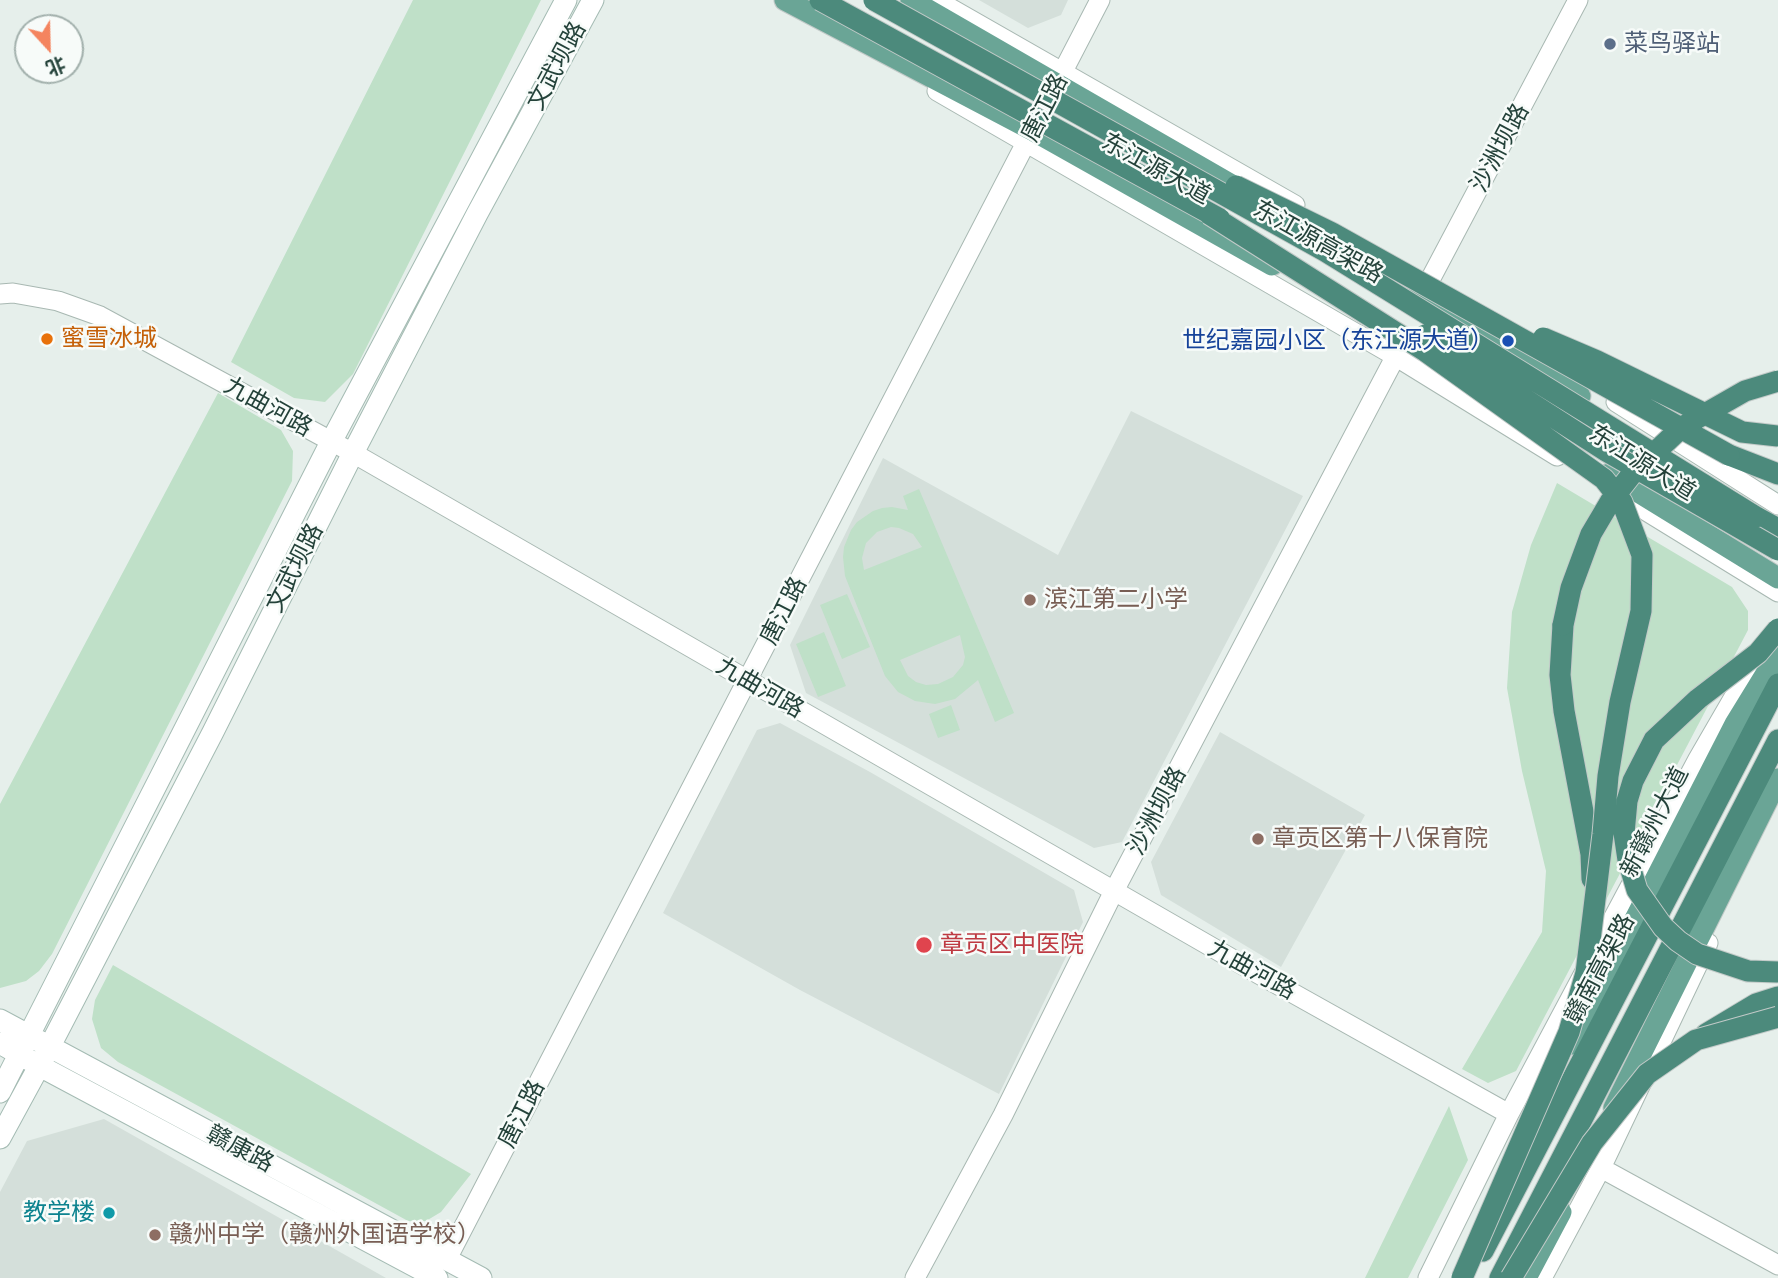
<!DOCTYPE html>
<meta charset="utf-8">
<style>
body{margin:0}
#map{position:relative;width:1778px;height:1278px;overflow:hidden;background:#e6efeb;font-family:Quicksand,"Noto Sans SC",sans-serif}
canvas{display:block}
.north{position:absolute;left:14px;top:14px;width:70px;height:70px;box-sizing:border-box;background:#f7fbf9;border:2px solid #a3b1ad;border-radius:50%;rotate:158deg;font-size:19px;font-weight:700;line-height:28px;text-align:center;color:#24423a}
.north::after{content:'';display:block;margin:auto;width:24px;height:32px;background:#f4845f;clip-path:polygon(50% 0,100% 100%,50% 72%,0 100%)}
</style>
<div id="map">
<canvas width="1778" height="1278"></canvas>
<div class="north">北</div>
</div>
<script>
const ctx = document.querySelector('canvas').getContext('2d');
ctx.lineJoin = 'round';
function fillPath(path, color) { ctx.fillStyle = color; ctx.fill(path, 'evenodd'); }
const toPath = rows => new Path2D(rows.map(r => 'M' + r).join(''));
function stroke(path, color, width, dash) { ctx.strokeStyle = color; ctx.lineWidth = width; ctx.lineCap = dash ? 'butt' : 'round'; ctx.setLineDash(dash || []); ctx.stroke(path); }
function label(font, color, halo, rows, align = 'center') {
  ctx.font = font + ' Quicksand,"Noto Sans SC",sans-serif'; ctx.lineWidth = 5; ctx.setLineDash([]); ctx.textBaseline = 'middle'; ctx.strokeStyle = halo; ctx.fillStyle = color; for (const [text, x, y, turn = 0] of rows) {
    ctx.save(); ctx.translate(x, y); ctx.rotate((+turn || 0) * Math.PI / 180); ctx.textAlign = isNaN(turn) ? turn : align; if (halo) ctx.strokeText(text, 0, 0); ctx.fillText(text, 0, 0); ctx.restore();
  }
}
fillPath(toPath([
 [979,0,1068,0,1061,15,1028,28],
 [1131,411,1303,496,1122,842,1094,848,806,693,790,645,883,458,1058,555],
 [780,723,870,772,1074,890,1083,922,999,1094,800,990,663,913,757,730],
 [1220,732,1365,815,1281,967,1161,895,1151,862],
 [104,1119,386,1278,0,1278,0,1192,27,1141]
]), '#d4dfda');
fillPath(toPath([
 [413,0,541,0,353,374,325,402,294,398,231,362],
 [218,393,281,430,293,451,292,481,52,954,39,971,26,981,0,988,0,804],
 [1557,483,1732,587,1748,611,1748,630,1516,1071,1488,1083,1462,1069,1542,932,1546,871,1522,771,1507,688,1512,612,1531,545],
 [919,489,1014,713,995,722,978,680,955,699,935,704,915,701,898,692,885,676,845,576,843,557,844,547,851,530,857,522,873,511,882,508,892,507,908,510,903,496],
 [891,527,899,528,913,534,922,547,864,570,862,558,866,543,877,532],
 [960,635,965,657,963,665,953,677,938,684,926,685,916,682,908,676,900,660],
 [847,594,870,647,842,659,820,605],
 [824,632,846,686,818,697,796,644],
 [951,705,960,730,938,738,929,714],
 [113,965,471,1174,441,1212,426,1221,408,1221,118,1062,101,1048,92,1019,95,1000],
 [1449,1106,1468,1160,1408,1278,1365,1278]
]), '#bfe0c8');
const tertiary = toPath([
 [936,0,1295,205],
 [937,91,1395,356,1557,456],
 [0,294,13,293,58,301,100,316,353,453,1255,972,1509,1114],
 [1422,295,1578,0],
 [1616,402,1778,505],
 [1612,490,1778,592],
 [1601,1168,1778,1265],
 [447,1259,1100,0],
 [915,1278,1003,1115,1114,891,1401,346],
 [1428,1278,1509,1114,1698,759,1760,652],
 [1542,1278,1601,1168,1708,943]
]);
const secondary = toPath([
 [0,1020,481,1278],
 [0,1043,38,1065,437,1278],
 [0,1092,331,442,566,0],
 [0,1138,49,1048,213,732,353,453,477,214,593,0]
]);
const primary = toPath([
 [785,0,1034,131,1272,265],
 [911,0,1251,196],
 [1403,284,1580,396],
 [1609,474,1778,578],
 [1571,1044,1735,724,1778,654],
 [1614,1108,1778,779],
 [1526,1278,1561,1212]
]);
const trunk = toPath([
 [1729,455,1778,474],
 [1756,517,1778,529],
 [1563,625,1560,675,1564,711,1591,854,1592,879],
 [1706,1034,1756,1004,1778,997],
 [1483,1251,1778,684],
 [1500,1278,1778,740]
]);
stroke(tertiary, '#a8b8b2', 21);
stroke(secondary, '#a4bbb3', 23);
stroke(primary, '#c2cac8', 23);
stroke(trunk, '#c2cac8', 23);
stroke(tertiary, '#fff', 19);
stroke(secondary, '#fff', 21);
stroke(primary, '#6aa596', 21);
stroke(trunk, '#4c8a7c', 21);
const trunkBridge = toPath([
 [820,0,1220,219],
 [874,0,1325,251,1756,517],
 [1236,186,1332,233,1729,455],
 [1209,214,1425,351,1604,479,1622,502,1642,555,1641,611,1620,702,1608,776,1603,834,1586,973,1569,1032,1462,1278],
 [1425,335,1606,451,1778,550],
 [1543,338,1597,361,1742,432,1778,436],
 [1563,625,1571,588,1591,534,1610,502,1632,474,1682,427,1745,391,1778,381],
 [1778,629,1758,653,1698,699,1654,740,1633,781,1627,801,1624,833,1628,860,1637,890,1663,927,1678,941,1697,954,1748,971,1778,972],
 [1511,1278,1592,1143,1647,1074,1696,1040,1778,1017]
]);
stroke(trunkBridge, '#c2cac8', 23, []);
stroke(trunkBridge, '#4c8a7c', 21);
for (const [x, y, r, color] of [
 [1610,44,7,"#5c6f8a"],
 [47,339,7,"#e8710a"],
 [1508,341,7,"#1a4fb4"],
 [1030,600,7,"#8d6e63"],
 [1258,839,7,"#8d6e63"],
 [924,945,9,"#e0444e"],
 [109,1213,7,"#0f9aa8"],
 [155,1235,7,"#8d6e63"]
]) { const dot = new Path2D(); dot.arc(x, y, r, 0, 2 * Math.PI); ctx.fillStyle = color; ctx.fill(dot); stroke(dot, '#f7fbf9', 2.5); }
label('24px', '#4e5e75', '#f7fbf9', [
 ["菜鸟驿站",1624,44]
], 'left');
label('24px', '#24423a', '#f7fbf9', [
 ["文武坝路",557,66,-62],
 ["唐江路",1045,108,-63],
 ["沙洲坝路",1500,148,-62],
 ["东江源大道",1156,169,29],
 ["东江源高架路",1318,242,29],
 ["九曲河路",268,407,29],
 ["东江源大道",1642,463,32],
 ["文武坝路",295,568,-63],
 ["唐江路",784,611,-63],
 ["九曲河路",760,688,30],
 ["沙洲坝路",1157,811,-62],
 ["新赣州大道",1655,822,-63],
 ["赣南高架路",1600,969,-62],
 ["九曲河路",1252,970,29],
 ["唐江路",522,1114,-63],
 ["赣康路",240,1149,28]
]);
label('24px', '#c56008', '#f7fbf9', [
 ["蜜雪冰城",61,339]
], 'left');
label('24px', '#164399', '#f7fbf9', [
 ["世纪嘉园小区（东江源大道）",1494,341]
], 'right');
label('24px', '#785e54', '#f7fbf9', [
 ["滨江第二小学",1044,600],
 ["章贡区第十八保育院",1272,839],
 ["赣州中学（赣州外国语学校）",169,1235]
], 'left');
label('24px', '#be3a42', '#f7fbf9', [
 ["章贡区中医院",940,945]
], 'left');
label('24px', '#0d838f', '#f7fbf9', [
 ["教学楼",95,1213]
], 'right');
</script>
